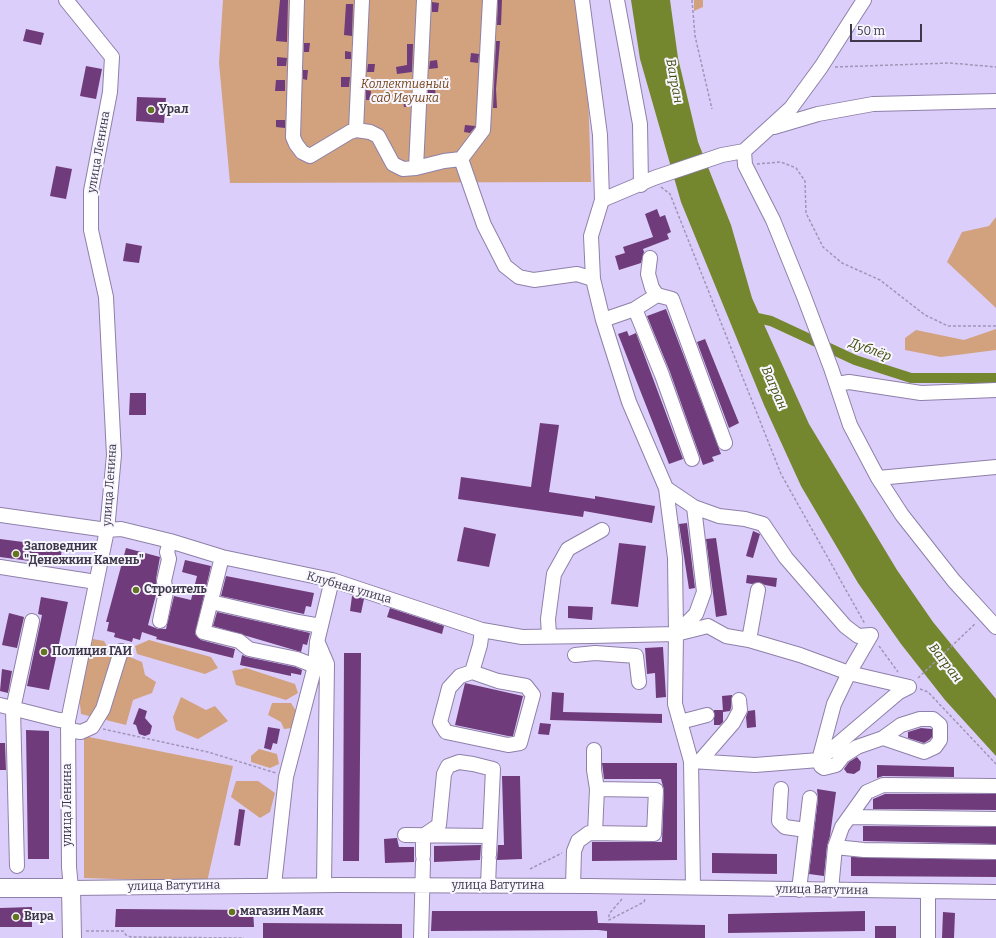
<!DOCTYPE html>
<meta charset="utf-8">
<style>
body{margin:0}
#map{position:relative;width:996px;height:938px;overflow:hidden;background:#dccefa;font-family:Bitter,serif}
canvas{display:block}
.scale{position:absolute;left:850px;top:24px;width:72px;height:18px;box-sizing:border-box;border:2px solid #3e384a;border-top:0;padding-left:5px;font-size:12px;line-height:14px;white-space:nowrap;color:#3e384a;-webkit-text-stroke:3px #f8f6ff;paint-order:stroke}
</style>
<div id="map">
<canvas width="996" height="938"></canvas>
<div class="scale">50 m</div>
</div>
<script>
const ctx = document.querySelector('canvas').getContext('2d');
ctx.lineJoin = 'round';
function fillPath(path, color) { ctx.fillStyle = color; ctx.fill(path, 'evenodd'); }
const toPath = rows => new Path2D(rows.map(r => 'M' + r).join(''));
function stroke(path, color, width, dash) { ctx.strokeStyle = color; ctx.lineWidth = width; ctx.lineCap = dash ? 'butt' : 'round'; ctx.setLineDash(dash || []); ctx.stroke(path); }
function label(font, color, halo, rows, align = 'center') {
  ctx.font = font + ' Bitter,serif'; ctx.lineWidth = 4; ctx.setLineDash([]); ctx.textBaseline = 'middle'; ctx.strokeStyle = halo; ctx.fillStyle = color; for (const [text, x, y, turn = 0] of rows) {
    ctx.save(); ctx.translate(x, y); ctx.rotate((+turn || 0) * Math.PI / 180); ctx.textAlign = isNaN(turn) ? turn : align; if (halo) ctx.strokeText(text, 0, 0); ctx.fillText(text, 0, 0); ctx.restore();
  }
}
fillPath(toPath([
 [223,0,585,0,591,182,230,183,219,63],
 [694,0,703,0,703,7,694,11],
 [996,217,996,308,947,262,962,232,989,226],
 [996,329,996,350,941,357,905,350,905,338,916,330,964,340],
 [93,639,104,641,113,657,101,705,93,717,81,714,79,695],
 [149,640,211,657,218,668,205,674,137,654,135,646],
 [125,655,142,662,145,675,156,682,152,693,133,700,126,725,106,720],
 [246,668,295,684,298,693,286,700,236,685,232,671],
 [181,697,206,710,215,706,228,721,198,739,176,730,173,717],
 [272,703,291,703,296,711,292,728,284,729,281,722,268,715],
 [84,736,233,766,207,882,84,878],
 [259,749,277,754,279,764,270,768,251,762,251,756],
 [236,781,258,781,275,793,270,812,260,818,231,797]
]), '#d1a27d');
fillPath(toPath([
 [631,0,670,0,678,58,698,142,731,225,752,298,809,424,897,570,933,622,996,699,996,756,945,700,901,644,858,583,801,486,764,405,681,202,640,59]
]), '#74862e');
stroke(toPath([
 [748,316,771,321,855,360,911,378,996,378]
]), '#74862e', 10);
fillPath(toPath([
 [280,0,288,0,287,42,276,41],
 [498,0,502,0,501,25,497,25],
 [432,2,439,3,438,12,432,12],
 [346,4,353,4,352,36,344,35],
 [26,29,44,33,41,45,23,41],
 [496,41,500,41,496,89,497,108,493,108],
 [304,43,310,43,309,52,304,52],
 [407,44,413,44,412,72,397,74,396,67,407,65],
 [345,51,351,52,351,59,345,59],
 [471,53,479,54,478,63,470,62],
 [277,57,287,58,286,66,277,66],
 [437,60,438,68,429,69,430,61],
 [368,64,375,64,374,72,367,72],
 [86,66,102,69,96,99,80,96],
 [303,70,308,70,307,80,303,79],
 [341,77,350,77,349,87,341,87],
 [276,80,285,80,285,91,275,91],
 [435,89,436,97,428,98,428,90],
 [366,90,371,91,370,100,366,100],
 [137,97,166,98,164,123,136,121],
 [403,100,411,100,410,107,404,107],
 [276,120,285,120,285,128,276,127],
 [465,125,475,126,475,127,470,133,464,132],
 [56,166,72,169,66,199,50,196],
 [657,209,660,217,665,215,671,232,667,234,669,239,643,249,644,252,641,263,619,270,615,256,625,253,623,247,653,237,645,214],
 [126,243,142,246,139,263,123,261],
 [666,309,721,454,712,457,714,461,703,465,670,372,647,316],
 [627,331,629,336,636,333,683,459,669,464,618,334],
 [705,339,739,423,729,428,697,342],
 [130,393,146,393,146,415,129,415],
 [540,423,559,425,549,492,595,499,595,496,655,506,652,523,584,511,583,517,458,499,461,477,531,487],
 [687,523,695,588,689,589,679,524],
 [464,527,496,534,489,567,457,561],
 [753,531,760,534,753,558,746,556],
 [716,538,727,615,716,617,706,539],
 [0,539,62,547,60,565,0,557],
 [619,543,646,546,638,607,611,604],
 [126,548,160,557,156,579,157,591,148,625,158,629,166,629,174,596,191,600,197,576,182,572,185,560,211,566,195,634,201,640,235,649,233,658,156,639,157,637,142,632,140,640,133,638,132,642,114,637,115,633,107,631,109,622,106,622],
 [747,575,777,578,776,587,765,585,759,582,752,584,746,583],
 [226,576,314,593,311,607,306,606,304,614,221,596],
 [352,596,364,599,361,613,350,611],
 [41,597,68,602,49,690,27,686,42,615,38,614],
 [568,606,593,607,592,620,568,618],
 [390,608,444,626,442,634,387,617],
 [217,612,310,633,307,645,303,644,301,652,213,626],
 [9,613,24,617,17,648,2,645],
 [663,647,666,697,656,698,655,673,647,674,645,648],
 [344,653,361,653,359,861,343,861],
 [242,655,247,657,295,667,302,670,301,675,291,673,291,676,240,665],
 [2,669,12,671,8,693,0,691],
 [465,683,523,696,513,736,508,736,455,725],
 [552,692,564,693,563,712,662,714,662,723,550,720],
 [732,695,731,708,730,711,723,712,722,696],
 [139,708,147,711,145,718,152,726,150,734,145,736,139,734,136,725,133,724],
 [714,710,723,710,723,722,720,725,714,725],
 [755,710,756,727,747,728,746,717,748,711],
 [540,723,551,724,549,735,538,734],
 [268,727,280,729,277,744,273,743,271,750,264,748],
 [921,728,932,729,932,737,929,740,924,743,908,738,908,732],
 [26,730,49,731,49,859,28,859],
 [0,743,5,743,6,770,0,770],
 [857,757,861,762,860,770,854,774,847,773,844,769,849,762],
 [602,763,677,763,677,860,592,861,592,842,662,842,664,790,661,779,604,779],
 [877,765,954,767,954,777,883,776,877,778],
 [502,776,520,776,522,859,497,860,498,845,504,845],
 [817,789,836,792,830,836,827,846,824,876,809,874,818,799],
 [885,794,996,794,996,810,873,809,873,799],
 [239,809,245,810,240,846,234,845],
 [863,826,996,827,996,844,863,841],
 [397,838,399,847,414,847,414,862,385,863,384,839],
 [481,845,480,860,434,862,434,846],
 [712,853,777,854,777,874,712,873],
 [851,857,996,860,996,877,851,876],
 [32,907,32,927,0,927,0,908],
 [116,909,253,910,254,927,115,927],
 [432,911,597,911,598,923,705,925,705,938,607,938,607,931,598,930,431,931],
 [865,911,865,931,728,933,728,914],
 [943,912,955,913,954,938,942,938],
 [263,923,402,924,402,938,263,938],
 [875,926,896,926,896,938,875,938]
]), '#6f3b7a');
const minor = toPath([
 [66,0,112,57,110,92,91,191,91,230,106,297,114,455,107,530,68,721,69,867,71,888,340,885,589,886,996,892],
 [297,0,293,137,296,144,302,152,310,156,350,132,356,130,370,132,378,136,393,164,403,169,416,168,444,161,461,159,483,130,490,0],
 [582,0,600,135,602,200,591,236,593,279,603,320,629,402,666,488,675,558,676,634,675,704,691,761,693,887],
 [617,0,640,124,641,185],
 [774,127,818,114,873,104,996,101],
 [356,130,362,0],
 [744,151,745,165,773,220,803,294,831,368,850,425,878,478,902,515,954,581,996,627],
 [461,159,484,225,505,266,519,277,534,280,577,274,593,279],
 [416,168,424,0],
 [602,200,654,178,722,155,744,151,791,108,821,67,864,0],
 [650,258,648,274,652,288,657,295,672,299,725,443],
 [635,309,662,375,692,459],
 [603,320,635,309,657,295],
 [837,384,849,382,921,393,996,390],
 [878,478,996,467],
 [666,488,694,507,719,516,745,519,763,524,786,558,845,626,858,636,871,635],
 [0,515,107,530,121,529,170,541,222,557,332,580,482,630,522,637,591,636,676,634,708,626,726,636,749,640,800,655,849,673,909,687],
 [222,557,203,632,239,641,249,649,297,659,315,666],
 [0,567,96,582],
 [211,602,298,622,321,626],
 [160,621,166,592,164,581,169,559,167,552,170,541],
 [676,634,696,614,704,592,694,507],
 [549,635,548,619,554,574,568,549,602,530],
 [871,635,849,673,834,704,819,760,821,766,824,768,836,765,843,756,857,747,883,738,901,725,920,719,933,719,940,725,940,740,935,747,924,752,883,738],
 [749,640,758,590],
 [318,643,327,664,324,885],
 [575,655,595,653,636,656,639,682],
 [472,672,498,681,526,686,533,695,520,743,508,745,446,732,440,722,449,688,460,676,472,672],
 [472,672,480,645,482,630],
 [0,705,59,720,68,721],
 [680,722,707,715],
 [68,730,81,732,92,727,103,709,121,651],
 [594,750,594,770,597,789,595,833],
 [691,761,755,765,819,760,899,692,909,687],
 [700,761,733,723,740,710,739,700],
 [781,789,779,821,785,827,806,830],
 [849,817,996,819],
 [405,835,490,836],
 [835,847,864,850,996,852],
 [423,856,423,836,439,825,444,774,448,766,459,762,473,764,493,769,489,855],
 [17,866,13,709,32,621],
 [274,885,286,777,315,666,317,642,332,580],
 [488,886,489,860],
 [573,886,574,851,578,841,589,833,654,834,656,790,597,789],
 [799,890,810,798],
 [831,890,835,847,842,827,867,792,883,785,996,786],
 [928,892,928,938],
 [421,938,423,862]
]);
const major = toPath([
 [0,888,71,888,72,938]
]);
stroke(minor, '#8e80a9', 16);
stroke(major, '#8e80a9', 20);
stroke(toPath([
 [692,0,695,36,712,109],
 [835,67,950,63,996,67],
 [757,164,781,162,796,168,805,181,806,213,823,247,842,263,880,280,925,315,948,326,996,326],
 [661,187,670,194,781,474,865,624],
 [879,646,898,672],
 [918,678,976,623],
 [920,689,928,692,996,764],
 [103,729,208,752,276,773],
 [530,869,562,853],
 [622,899,609,914,609,920,644,902,645,899],
 [86,931,123,931,126,935,131,937,244,938]
]), '#a095b7', 1.5, [3, 2]);
stroke(minor, '#fff', 14);
stroke(major, '#fff', 18);
for (const [x, y, r, color] of [
 [151,110,4,"#647522"],
 [16,554,4,"#647522"],
 [136,590,4,"#647522"],
 [44,652,4,"#647522"],
 [232,912,4,"#647522"],
 [16,917,4,"#647522"]
]) { const dot = new Path2D(); dot.arc(x, y, r, 0, 2 * Math.PI); ctx.fillStyle = color; ctx.fill(dot); stroke(dot, '#f8f6ff', 1.5); }
label('italic 12px', '#754519', '#f8f6ff', [
 ["Коллективный",405,85],
 ["сад Ивушка",405,99]
]);
label('bold 12px', '#3e384a', '#f8f6ff', [
 ["Урал",159,110],
 ["Заповедник",24,547],
 ["\"Денежкин Камень\"",24,561],
 ["Строитель",144,590],
 ["Полиция ГАИ",52,652],
 ["магазин Маяк",240,912],
 ["Вира",24,917]
], 'left');
label('12px', '#3e384a', '#f8f6ff', [
 ["улица Ленина",99,152,-80],
 ["улица Ленина",110,485,-86],
 ["Клубная улица",349,588,16],
 ["улица Ленина",68,805,-90],
 ["улица Ватутина",174,886,-1],
 ["улица Ватутина",498,886],
 ["улица Ватутина",822,890,1]
]);
label('italic 13px', '#3e4a06', '#f8f6ff', [
 ["Вагран",674,81,79],
 ["Дублёр",870,350,20],
 ["Вагран",774,388,66],
 ["Вагран",945,663,52]
]);
</script>
